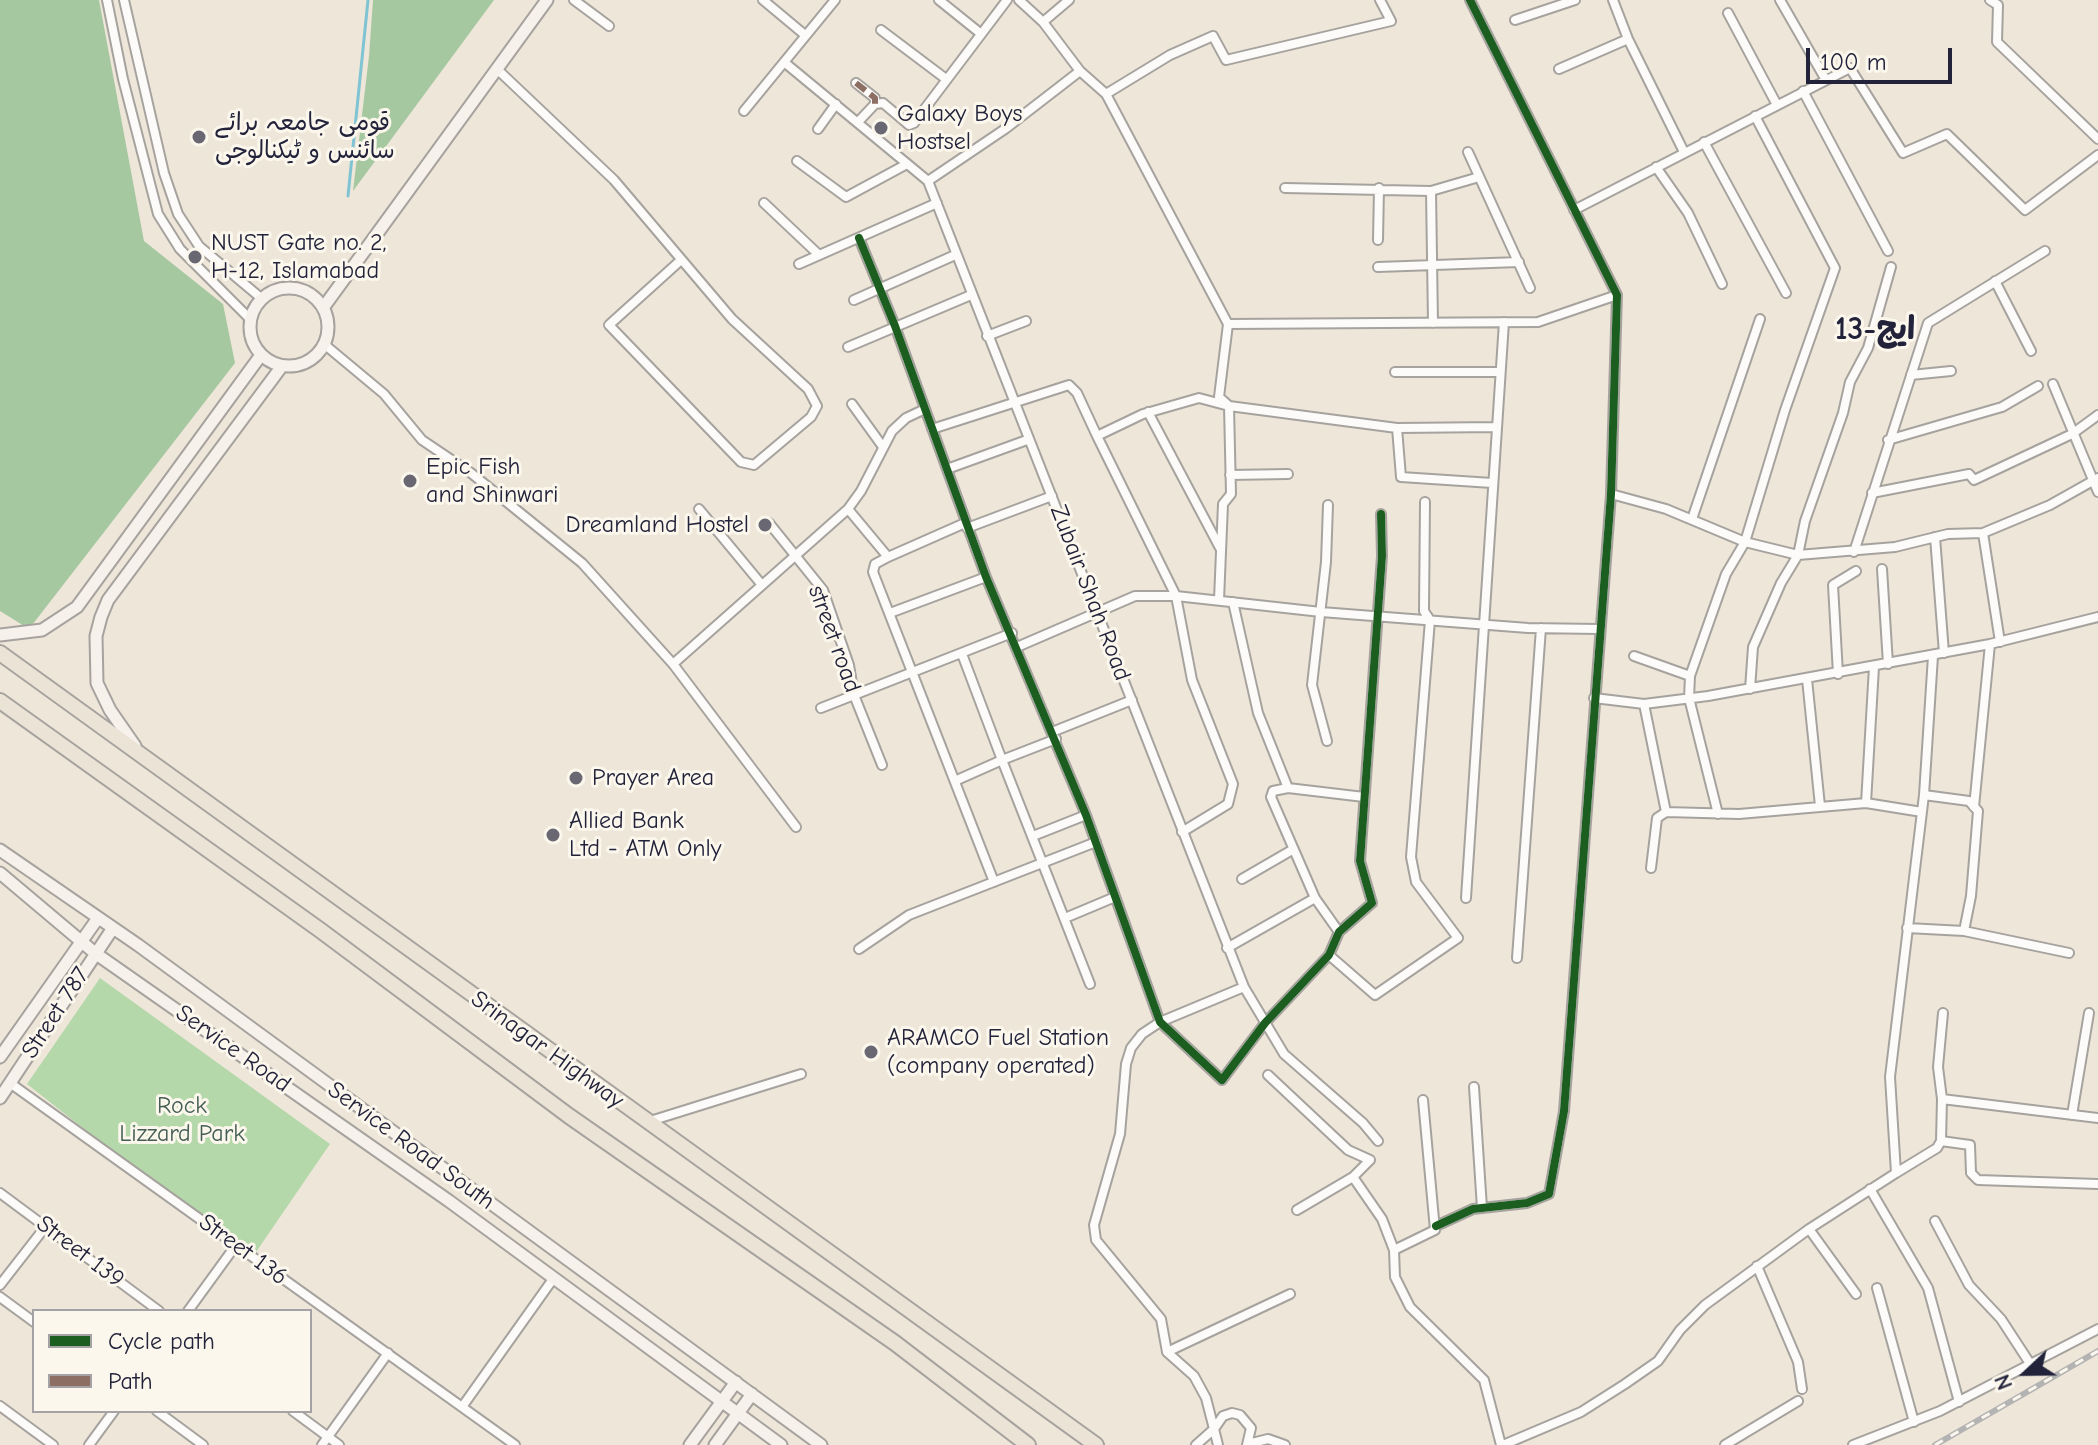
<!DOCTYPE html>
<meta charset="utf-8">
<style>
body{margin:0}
#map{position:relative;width:2098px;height:1445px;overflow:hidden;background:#eee6d9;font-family:"Comic Neue",sans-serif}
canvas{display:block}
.legend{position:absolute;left:32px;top:1309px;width:280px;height:104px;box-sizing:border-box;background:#fbf7ec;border:2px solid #a4a2a5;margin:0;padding:10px 14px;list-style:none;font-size:24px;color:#22223b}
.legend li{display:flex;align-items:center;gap:16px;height:40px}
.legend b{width:40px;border:2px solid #a4a2a5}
.north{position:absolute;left:1986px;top:1333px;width:80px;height:80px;-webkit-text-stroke:6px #fbf7ec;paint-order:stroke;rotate:248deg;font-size:22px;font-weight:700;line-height:32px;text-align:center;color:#22223b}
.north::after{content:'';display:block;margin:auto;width:28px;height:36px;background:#22223b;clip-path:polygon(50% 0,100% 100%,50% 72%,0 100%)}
.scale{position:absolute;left:1806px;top:48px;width:146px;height:36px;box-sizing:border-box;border:4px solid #22223b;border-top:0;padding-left:10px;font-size:24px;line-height:28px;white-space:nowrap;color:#22223b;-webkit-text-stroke:6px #fbf7ec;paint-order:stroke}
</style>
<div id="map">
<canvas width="2098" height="1445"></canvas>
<ul class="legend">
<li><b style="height:10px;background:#1b5e20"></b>Cycle path</li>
<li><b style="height:10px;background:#8d6e63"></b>Path</li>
</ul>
<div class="north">N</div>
<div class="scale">100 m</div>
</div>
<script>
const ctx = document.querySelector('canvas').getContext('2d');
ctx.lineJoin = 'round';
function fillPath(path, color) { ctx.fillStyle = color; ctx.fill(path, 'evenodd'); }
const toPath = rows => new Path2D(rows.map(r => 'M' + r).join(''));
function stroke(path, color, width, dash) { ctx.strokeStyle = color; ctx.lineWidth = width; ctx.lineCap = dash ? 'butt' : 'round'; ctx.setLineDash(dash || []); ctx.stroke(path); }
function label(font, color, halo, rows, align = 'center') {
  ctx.font = font + ' "Comic Neue","Playpen Sans Arabic",sans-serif'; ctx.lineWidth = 6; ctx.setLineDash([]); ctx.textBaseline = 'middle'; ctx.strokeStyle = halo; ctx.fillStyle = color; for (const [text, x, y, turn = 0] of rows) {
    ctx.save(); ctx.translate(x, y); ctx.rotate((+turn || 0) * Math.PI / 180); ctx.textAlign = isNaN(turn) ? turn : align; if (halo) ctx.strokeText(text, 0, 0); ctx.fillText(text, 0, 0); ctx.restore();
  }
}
fillPath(toPath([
 [100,978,330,1144,254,1255,127,1163,27,1084]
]), '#b5d8ab');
fillPath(toPath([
 [0,0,99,0,144,241,223,304,235,363,29,629,0,611],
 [373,0,494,0,353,191,369,56]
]), '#a6c8a1');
stroke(toPath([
 [348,196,368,0]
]), '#80c4d3', 3);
const street = toPath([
 [107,0,123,79,158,214,180,249,250,319],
 [124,0,164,173,178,214,199,246,261,298],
 [574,0,609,26],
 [763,0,805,35],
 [939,0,980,33],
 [1019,0,1043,22,1080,71,1106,94,1228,324,1538,322,1617,295],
 [1613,0,1628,39,1684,152],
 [1780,0,1826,80],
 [1990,0,1998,5,1997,42,2098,139],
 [1728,13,1777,105],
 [1515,20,1575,0],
 [1043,22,1069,0],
 [881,30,946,79],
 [784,62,928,181,1244,987,1284,1054,1363,1123,1378,1141],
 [1559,69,1628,39],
 [498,70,614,180,732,319,808,389,817,406,811,417,754,465,741,462,609,325,681,260],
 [856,83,875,98,875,104],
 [1803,91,1888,251],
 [1106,94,1170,55,1213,36,1226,60,1391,21,1380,0],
 [875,104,883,103,909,125,914,123,1007,0],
 [744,111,835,0],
 [858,122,875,104],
 [818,129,836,104],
 [1704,142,1786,293],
 [1468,152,1530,288],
 [797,161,846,197,907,164],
 [1656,167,1688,213,1722,284],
 [928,181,1005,129,1080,71],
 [1285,188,1431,191,1479,177],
 [1431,191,1433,323],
 [764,203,818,254],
 [1574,210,1850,68,1903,153,1947,134,2025,210,2098,155],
 [859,238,895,326,986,577,1086,815,1160,1022,1222,1080,1265,1023,1329,955,1339,932,1372,903,1360,861,1382,556,1381,514],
 [1378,240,1379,188],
 [799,264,937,203],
 [1378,267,1519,262],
 [1995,281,2031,351],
 [854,300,955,255],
 [987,336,1026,321],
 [324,344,384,394,422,440,471,473,582,563,673,664,796,827],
 [848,347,971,295],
 [1395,372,1500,372],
 [1911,375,1951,371],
 [2053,384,2098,492],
 [852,404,883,447],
 [1148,412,1220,548],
 [1397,428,1401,477,1492,483],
 [932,429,1069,385,1077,393,1097,436,1143,414,1199,398,1229,406,1397,428,1497,427],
 [1097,436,1176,596,1192,680,1233,784,1228,804,1182,832],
 [1888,440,2002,407,2038,386],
 [947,469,1027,440],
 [1230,475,1288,474],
 [1872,493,1969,474,1974,480,2072,434,2098,415],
 [1611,494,1666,509,1745,542,1798,555,1895,547,1948,534,1983,533,2050,505,2098,478],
 [699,509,762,585],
 [848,509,888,557,875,564,873,572,994,882],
 [1692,519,1760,319],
 [769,523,823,590,849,665,854,695,882,765],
 [967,528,1052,496],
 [1983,533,2000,642],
 [1935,537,1944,653],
 [1854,552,1928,323,2045,251],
 [888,557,965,523],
 [1882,569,1888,664],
 [1219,600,1223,504,1231,494,1229,406,1219,397,1228,324],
 [1233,602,1258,713,1288,788,1273,791,1271,797,1315,898,1339,932],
 [890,613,986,577],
 [1017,647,1135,596,1176,596,1321,612,1528,628,1599,629],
 [962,654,1002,760,1056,739],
 [1634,656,1690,676],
 [673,664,848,509,861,491,892,431,906,418,925,409],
 [1838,674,1833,585,1856,571],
 [1807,679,1820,806],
 [1750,689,1753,647,1781,583,1798,555,1805,521,1843,413,1850,382,1868,348,1891,267],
 [1594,698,1644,704,1708,696,1990,644,2098,617],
 [1644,704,1666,812],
 [821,708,1012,633],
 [1052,732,1132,700],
 [1327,741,1312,685,1326,562,1328,505],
 [957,780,1002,760,1090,984],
 [1288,788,1364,797],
 [1866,803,1874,667],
 [1974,807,1990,644],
 [1718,814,1689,698,1690,676,1726,574,1745,542,1785,410,1835,268,1755,116],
 [1033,836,1086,815],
 [1651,868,1657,818,1666,812,1739,814,1866,803,1922,812],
 [1242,879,1292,850],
 [1466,898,1504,322],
 [1065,918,1115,897],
 [1907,928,1964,931,1971,896,1978,811,1969,801,1924,795],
 [1964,931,2069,953],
 [1227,948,1315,898],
 [859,949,909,915,1096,842],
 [1329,955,1375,995,1458,938,1416,882,1411,857,1430,620,1424,611,1425,502],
 [1517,958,1541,628],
 [1268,1075,1348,1150,1370,1160,1353,1177,1297,1210],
 [10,1083,515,1445],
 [1474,1087,1482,1208],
 [1942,1099,1938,1067,1943,1013],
 [1423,1100,1435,1230,1394,1250,1395,1277,1410,1307,1484,1380,1501,1445],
 [2072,1115,2089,1013],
 [647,1122,801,1074],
 [1941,1141,1970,1145,1971,1173,1978,1180,2098,1184],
 [1896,1173,1937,1148,1941,1141,1942,1099,2098,1118],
 [1353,1177,1382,1219,1394,1250],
 [1870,1189,1928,1288,1959,1402],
 [0,1193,159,1311],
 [1935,1221,1969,1285,2001,1319,2031,1365],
 [1436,1226,1473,1209,1527,1203,1549,1194,1564,1111,1611,494,1617,295,1470,0],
 [1809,1229,1856,1294],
 [1757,1266,1798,1362,1802,1389],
 [0,1285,46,1226],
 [1877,1288,1914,1422],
 [0,1297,34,1322],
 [188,1311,236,1245],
 [1167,1352,1290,1294],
 [0,1406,53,1445],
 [462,1407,553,1279],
 [157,1411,203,1445],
 [293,1411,339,1445],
 [1248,1444,1268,1439,1285,1445],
 [89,1445,114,1411],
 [322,1445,388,1353],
 [1196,1445,1214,1429,1206,1398,1194,1376,1167,1352,1161,1319,1096,1240,1094,1225,1120,1134,1126,1064,1131,1048,1142,1034,1160,1022,1244,987],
 [1218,1445,1214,1429,1223,1416,1232,1413,1240,1415,1251,1428,1247,1445],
 [1503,1445,1581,1412,1625,1384,1658,1361,1680,1330,1705,1305,1809,1229,1896,1173,1890,1077,1924,795,1933,656],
 [1725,1445,1798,1401],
 [1853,1445,1940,1411,2098,1329]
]);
const secondary = toPath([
 '250 327a39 39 0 1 1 78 0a39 39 0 1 1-78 0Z',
 [323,308,547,0],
 [0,635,42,630,77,607,261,355],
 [135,746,110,710,97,683,96,636,101,617,108,600,282,366],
 [0,850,138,945,821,1445],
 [0,873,95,953,449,1201,781,1445],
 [0,1057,98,918],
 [0,1098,113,928],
 [690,1445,736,1382],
 [715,1445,752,1394]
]);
const highway = toPath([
 [0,653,1096,1445],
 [0,701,320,930,569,1116,895,1343,1028,1445]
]);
stroke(street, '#a6a29e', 12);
stroke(secondary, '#a6a29e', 15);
stroke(highway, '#a6a29e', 18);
stroke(street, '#fcfbf9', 8);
stroke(secondary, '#f6f1eb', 11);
stroke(highway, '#ebe3d6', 14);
const rail = toPath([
 [1935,1445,2098,1351]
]);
stroke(rail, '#b4b3b4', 6);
stroke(rail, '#fbf7ec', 3, [9]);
stroke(toPath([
 [856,83,875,98,875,104]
]), '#8d6e63', 6, [12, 6]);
stroke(toPath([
 [859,238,895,326,986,577,1086,815,1160,1022,1222,1080,1265,1023,1329,955,1339,932,1372,903,1360,861,1382,556,1381,514],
 [1436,1226,1473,1209,1527,1203,1549,1194,1564,1111,1611,494,1617,295,1470,0]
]), '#1b5e20', 8);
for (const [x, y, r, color] of [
 [881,128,8,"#696772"],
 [199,137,8,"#696772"],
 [195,257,8,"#696772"],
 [410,481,8,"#696772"],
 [765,525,8,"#696772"],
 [576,778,8,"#696772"],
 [553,835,8,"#696772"],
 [871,1052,8,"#696772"]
]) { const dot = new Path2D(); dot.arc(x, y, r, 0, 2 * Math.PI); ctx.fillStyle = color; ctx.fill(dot); stroke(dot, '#fbf7ec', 3); }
label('24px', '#22223b', '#fbf7ec', [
 ["Galaxy Boys",897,114],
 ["Hostsel",897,142],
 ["قومی جامعہ برائے",215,123],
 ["سائنس و ٹیکنالوجی",215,151],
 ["NUST Gate no. 2,",211,243],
 ["H-12, Islamabad",211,271],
 ["Epic Fish",426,467],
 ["and Shinwari",426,495],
 ["Dreamland Hostel",749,525,"right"],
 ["Prayer Area",592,778],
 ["Allied Bank",569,821],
 ["Ltd - ATM Only",569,849],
 ["ARAMCO Fuel Station",887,1038],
 ["(company operated)",887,1066]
], 'left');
label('24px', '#22223b', '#fbf7ec', [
 ["Zubair Shah Road",1090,593,69],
 ["street road",834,639,70],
 ["Street 787",56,1013,-57],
 ["Service Road",233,1049,35],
 ["Srinagar Highway",547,1050,36],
 ["Service Road South",411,1146,36],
 ["Street 136",243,1250,36],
 ["Street 139",80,1252,37]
]);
label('24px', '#455e55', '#fbf7ec', [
 ["Rock",182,1106],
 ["Lizzard Park",182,1134]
]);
label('bold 32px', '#22223b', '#fbf7ec', [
 ["ایچ-13",1875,330]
]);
</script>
